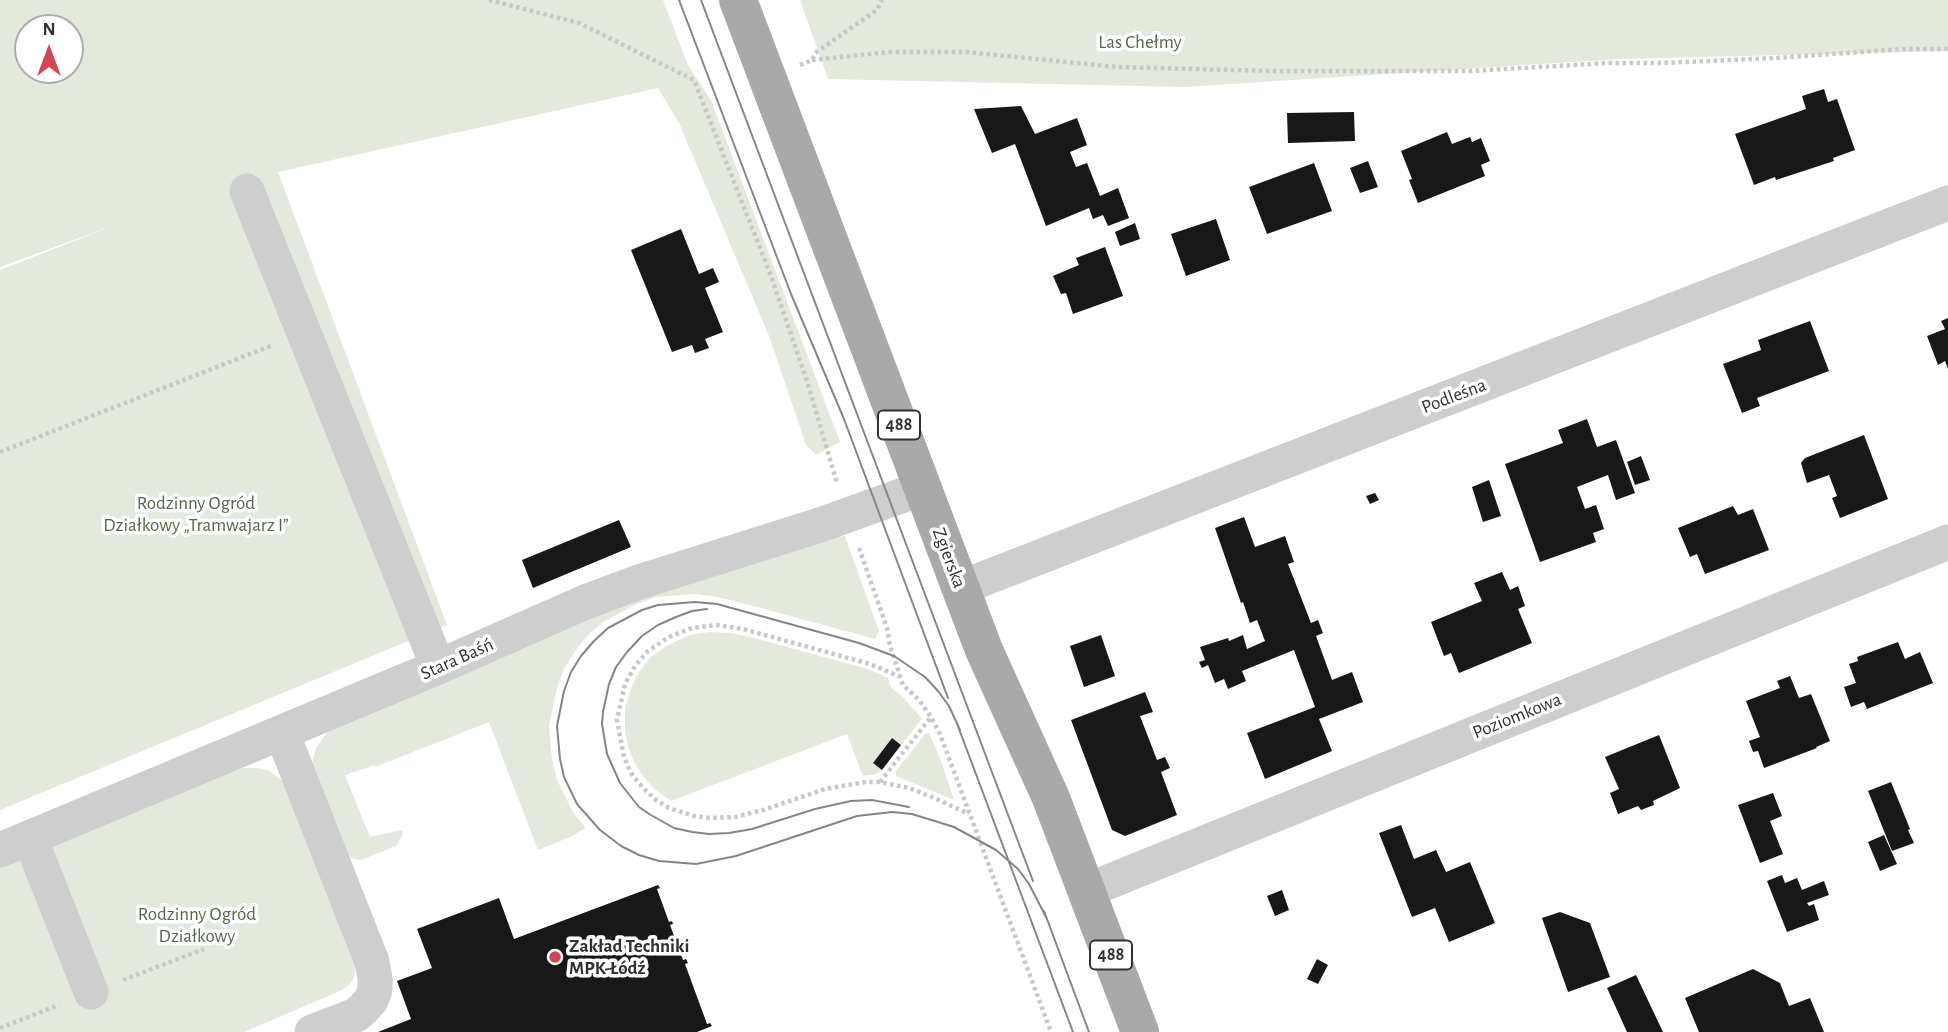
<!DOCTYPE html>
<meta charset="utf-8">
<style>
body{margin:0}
#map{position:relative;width:1948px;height:1032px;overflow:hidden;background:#fff;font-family:"Alegreya Sans",sans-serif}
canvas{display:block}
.north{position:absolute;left:14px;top:14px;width:70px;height:70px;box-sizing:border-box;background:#fff;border:2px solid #adadad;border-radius:50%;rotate:0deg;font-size:19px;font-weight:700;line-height:28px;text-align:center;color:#313131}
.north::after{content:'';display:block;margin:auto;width:24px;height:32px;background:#d64553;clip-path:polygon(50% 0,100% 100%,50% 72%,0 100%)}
</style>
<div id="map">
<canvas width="1948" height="1032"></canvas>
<div class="north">N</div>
</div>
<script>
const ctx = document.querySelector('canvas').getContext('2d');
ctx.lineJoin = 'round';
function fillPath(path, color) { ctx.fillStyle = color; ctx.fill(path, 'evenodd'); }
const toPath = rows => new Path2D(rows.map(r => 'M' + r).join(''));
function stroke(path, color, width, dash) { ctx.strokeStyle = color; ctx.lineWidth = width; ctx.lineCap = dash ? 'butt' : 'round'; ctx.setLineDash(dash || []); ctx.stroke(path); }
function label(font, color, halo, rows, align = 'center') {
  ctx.font = font + ' "Alegreya Sans",sans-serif'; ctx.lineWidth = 7; ctx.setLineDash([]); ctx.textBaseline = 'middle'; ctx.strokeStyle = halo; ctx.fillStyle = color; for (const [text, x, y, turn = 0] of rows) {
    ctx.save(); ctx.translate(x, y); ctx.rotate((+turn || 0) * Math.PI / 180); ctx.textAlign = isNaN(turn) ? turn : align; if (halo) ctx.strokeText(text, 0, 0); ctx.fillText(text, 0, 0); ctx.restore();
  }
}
fillPath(toPath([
 [0,0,663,0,688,65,711,100,840,442,816,455,806,445,769,336,679,123,658,88,278,172,447,625,0,810,0,270,115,225,0,267],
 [28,28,70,28,70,70,28,70],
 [800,0,1948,0,1948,51,1620,59,1184,87,828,79],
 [845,536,879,631,875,639,746,604,718,597,696,594,656,597,639,603,603,622,588,635,575,651,564,669,557,688,549,726,552,760,557,780,574,814,586,828,570,837,538,850,489,722,375,767,375,765,345,775,370,837,402,830,403,835,396,846,361,860,351,858,348,855,312,769,313,757,317,746,326,734,337,725,641,596,830,538],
 [709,632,731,633,754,638,868,669,888,678,891,688,902,696,922,719,901,745,892,739,873,763,882,770,876,774,863,776,847,734,671,801,657,791,645,779,635,764,628,747,625,729,625,709,630,691,638,673,651,657,668,645,690,635],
 [929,733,940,758,954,800,896,776,896,771,925,734],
 [245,768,257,768,268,770,284,782,355,967,354,978,349,985,340,991,244,1032,0,1032,0,864,235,770]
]), '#e4e9de');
fillPath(toPath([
 [1824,89,1828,102,1837,99,1855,150,1833,158,1834,161,1776,180,1775,177,1754,185,1735,134,1806,109,1802,96],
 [1021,106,1035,134,1077,118,1087,145,1070,152,1076,167,1087,163,1100,196,1118,188,1129,218,1108,226,1103,215,1093,219,1089,208,1046,226,1015,144,992,153,974,109],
 [1354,112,1355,141,1288,143,1287,113],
 [1447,132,1452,144,1470,137,1472,142,1481,138,1490,161,1481,165,1485,176,1418,203,1409,180,1412,179,1401,151],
 [1368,161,1378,187,1360,193,1350,168],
 [1314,163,1332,211,1267,234,1249,187],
 [1216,219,1230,260,1186,276,1171,234],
 [1135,223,1140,239,1120,246,1115,232],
 [681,229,699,274,713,268,719,282,705,288,723,332,705,339,709,348,695,353,692,345,672,352,631,250],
 [1105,247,1123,296,1073,314,1066,293,1061,294,1053,276,1079,265,1076,258],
 [1948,318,1948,369,1945,361,1938,365,1927,336,1945,329,1941,321],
 [1810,321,1829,371,1757,398,1760,406,1742,413,1723,364,1761,350,1758,340],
 [1587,419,1597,447,1616,440,1635,493,1616,500,1608,475,1577,487,1585,509,1596,505,1604,529,1593,533,1596,542,1540,562,1505,464,1563,443,1558,430],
 [1864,435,1888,499,1840,518,1832,498,1837,496,1829,475,1807,483,1801,463,1805,458],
 [1641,456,1650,480,1635,485,1627,462],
 [1489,480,1501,516,1483,522,1472,487],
 [1375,493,1379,500,1370,504,1366,496],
 [1733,506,1738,515,1753,509,1769,550,1705,574,1697,554,1690,557,1678,528],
 [1244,517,1255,547,1285,536,1294,562,1288,564,1297,587,1311,623,1318,620,1323,633,1316,636,1332,680,1352,672,1363,702,1319,719,1332,751,1265,779,1247,733,1315,707,1294,650,1242,671,1246,681,1228,689,1224,679,1215,683,1208,665,1202,668,1199,662,1205,660,1200,647,1228,638,1229,641,1243,635,1247,649,1265,641,1257,620,1250,623,1243,602,1241,603,1215,528],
 [619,520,631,547,533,588,522,560],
 [1502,572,1510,590,1518,586,1525,606,1518,609,1532,643,1459,673,1451,653,1444,656,1431,622,1482,601,1474,583],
 [1101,635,1115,676,1084,687,1070,646],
 [1898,642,1905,659,1920,652,1933,683,1867,709,1864,702,1851,707,1844,687,1856,683,1849,664,1858,661,1857,657],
 [1790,676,1799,698,1811,694,1830,741,1816,747,1817,748,1764,768,1758,751,1753,752,1749,741,1760,737,1746,701,1780,688,1777,681],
 [1145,692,1153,712,1140,716,1157,760,1165,757,1170,768,1161,772,1177,815,1125,836,1112,830,1071,720],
 [1659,735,1680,788,1653,801,1654,805,1641,810,1638,806,1618,814,1610,793,1619,789,1605,757],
 [892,738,901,745,882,770,873,763],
 [1891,782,1910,829,1908,830,1914,843,1892,851,1868,791],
 [1773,793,1782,816,1770,821,1783,854,1760,863,1738,805],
 [1401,825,1414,859,1436,850,1446,872,1470,862,1495,923,1449,942,1435,908,1412,917,1379,833],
 [1884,835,1897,864,1880,871,1868,842],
 [1782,875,1785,883,1797,878,1802,890,1824,881,1829,895,1807,903,1809,906,1814,904,1819,920,1787,932,1767,881],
 [658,885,660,888,657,889,669,922,672,921,673,924,670,925,683,960,686,959,688,963,685,964,707,1024,710,1023,712,1026,697,1032,378,1032,411,1019,397,981,432,968,417,929,499,898,514,939],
 [1282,890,1289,910,1275,916,1267,896],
 [1560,912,1590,923,1610,977,1568,992,1542,918],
 [1317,959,1328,965,1318,984,1307,979],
 [1753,969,1780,983,1789,1006,1810,998,1824,1032,1699,1032,1685,998],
 [1636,975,1663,1032,1627,1032,1607,988]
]), '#181818');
stroke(toPath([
 [489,0,579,23,694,80,771,276,807,381,837,483],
 [812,60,889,52,966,52,1117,67,1272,71,1472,71,1607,63,1662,63,1775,58,1904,49,1948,49],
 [800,65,812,60,815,53,877,10,882,0],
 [0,452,273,345],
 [859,548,887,628,890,646,903,685,919,700,931,717,940,734,1051,1032],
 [901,677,870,664,743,629,716,625,692,628,669,637,648,651,635,666,625,684,617,720,624,757,631,773,643,788,656,800,669,808,694,816,710,818,735,817,763,810,825,789,866,782,880,782,909,788,932,797,969,814],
 [880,782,931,717],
 [123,980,204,949],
 [0,1028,59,1005]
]), '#c8c8c8', 4.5, [3.5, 3.5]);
stroke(toPath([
 [247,191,438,667],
 [960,588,1948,203],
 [282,733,372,962,375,978,375,990,371,1000,363,1009,356,1015,312,1032],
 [30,838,91,992],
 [0,850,438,667,583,603,639,582,820,525,923,488],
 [1086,891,1948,542]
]), '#cecece', 35);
stroke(toPath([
 [738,0,984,650,1051,798,1140,1032]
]), '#a9a9a9', 38);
stroke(toPath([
 [679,0,791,294,844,419,948,698],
 [701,0,1033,881],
 [707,609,692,611,676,617,658,625,642,636,627,652,616,667,609,684,603,712,602,724,607,754,620,783,639,807,649,814,674,828,692,832,709,834,729,833,752,829,815,809,851,801,872,800,909,807],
 [956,721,1073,1032],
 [960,730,949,706,938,691,925,677,894,656,859,643,717,604,695,602,658,605,642,610,608,628,594,641,581,656,571,672,564,691,557,726,560,759,564,777,577,804,600,830,621,846,639,855,659,861,696,864,736,856,857,816,892,812,912,814,954,827,996,850,1018,869,1029,884,1046,917],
 [1044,911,1089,1032]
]), '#868686', 2);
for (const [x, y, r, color] of [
 [555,957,7,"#d64553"]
]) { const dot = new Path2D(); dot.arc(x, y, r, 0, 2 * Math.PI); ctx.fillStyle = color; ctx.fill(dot); stroke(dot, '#fff', 2.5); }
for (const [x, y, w] of [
 [899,425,42],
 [1111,955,42]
]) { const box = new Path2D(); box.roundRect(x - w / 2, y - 14.5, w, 29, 5); ctx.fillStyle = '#fff'; ctx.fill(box); stroke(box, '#313131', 2); }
label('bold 18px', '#313131', null, [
 ["488",899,425],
 ["488",1111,955]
]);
label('19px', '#556942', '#fff', [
 ["Las Chełmy",1140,42],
 ["Rodzinny Ogród",196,503],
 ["Działkowy „Tramwajarz I”",196,525],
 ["Rodzinny Ogród",197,914],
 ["Działkowy",197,936]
]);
label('19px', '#313131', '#fff', [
 ["Podleśna",1454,396,-21],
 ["Zgierska",949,558,69],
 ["Stara Baśń",457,659,-24],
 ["Poziomkowa",1517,716,-22]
]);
label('bold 19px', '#313131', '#fff', [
 ["Zakład Techniki",569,946],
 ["MPK-Łódź",569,968]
], 'left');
</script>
